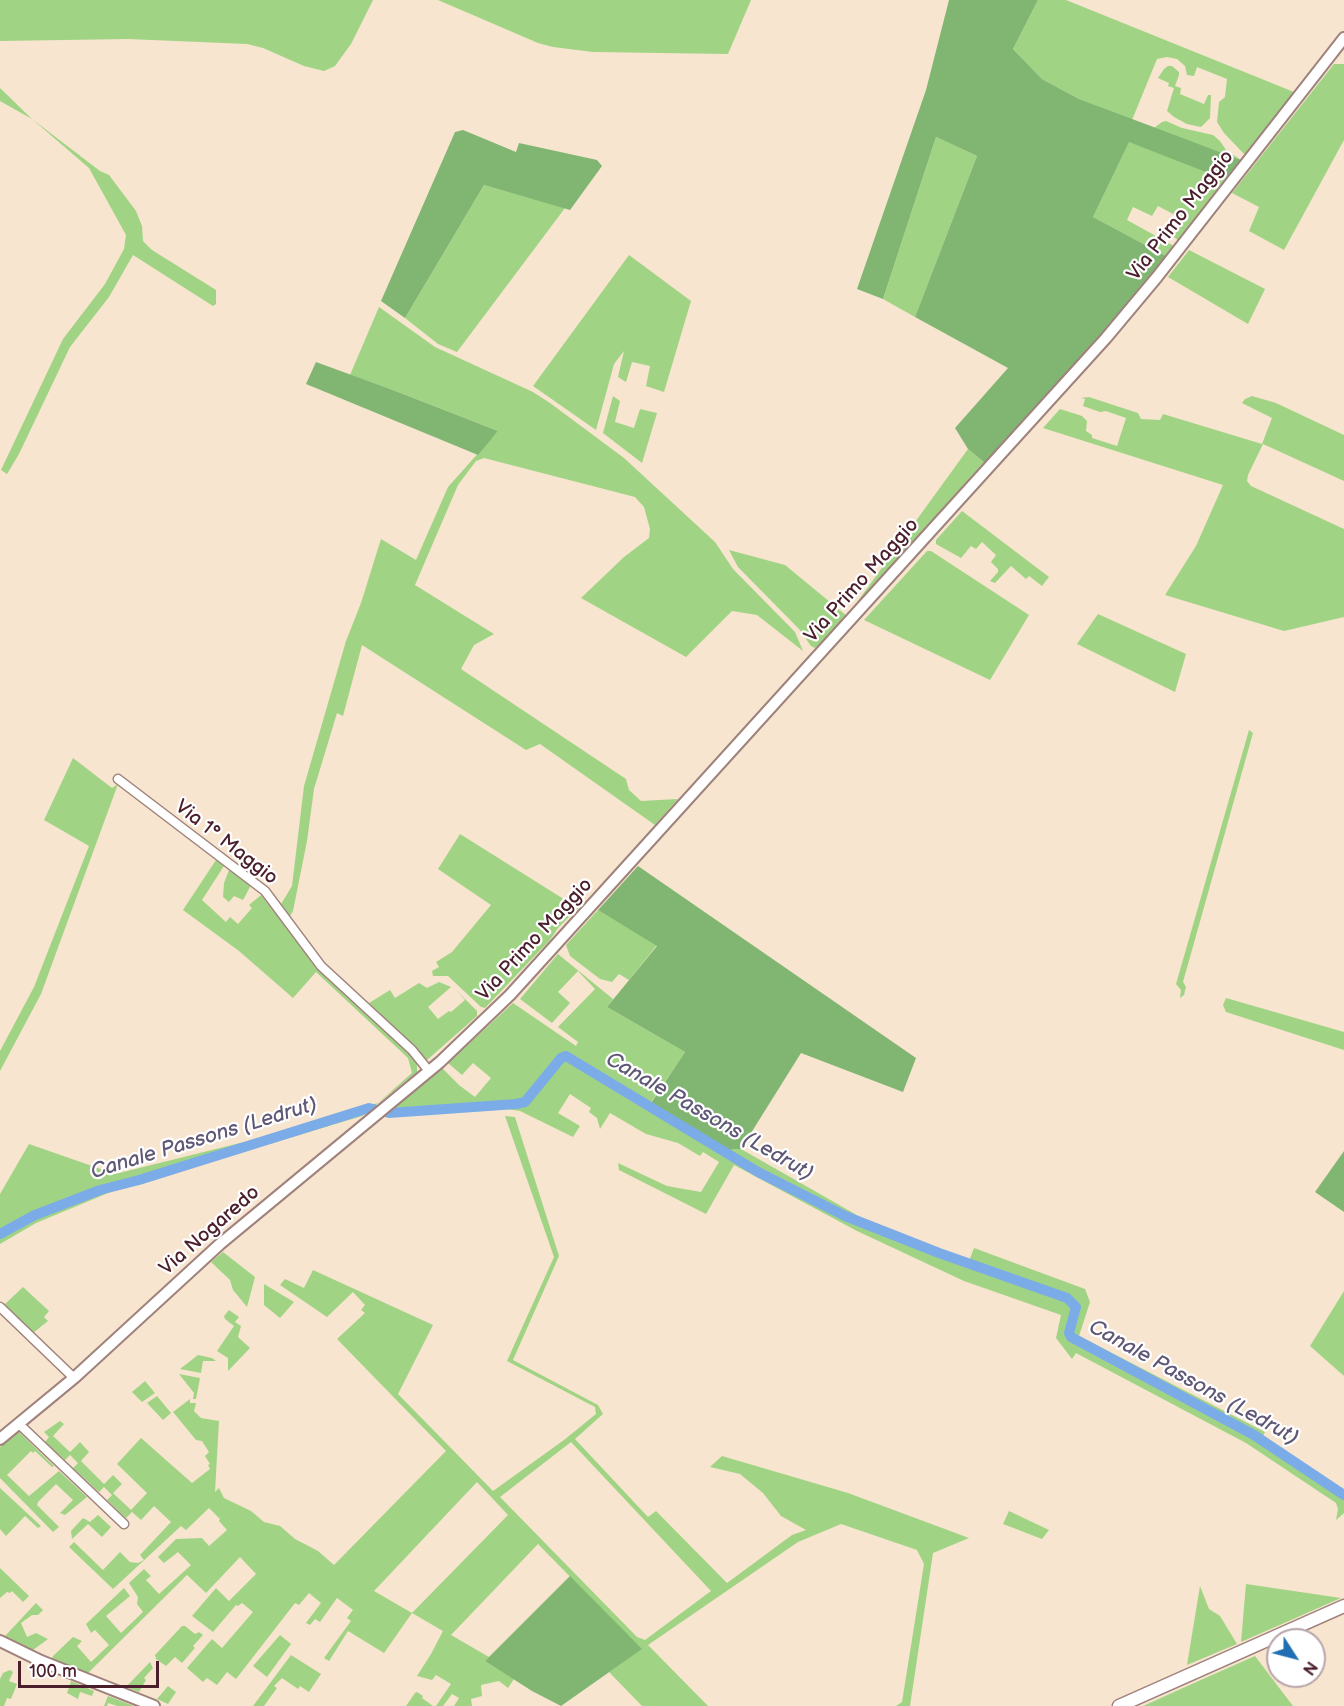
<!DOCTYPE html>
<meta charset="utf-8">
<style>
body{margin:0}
#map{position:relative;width:1344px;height:1706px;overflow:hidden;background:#f7e5cf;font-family:"Balsamiq Sans",sans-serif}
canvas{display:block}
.north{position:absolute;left:1266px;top:1628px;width:60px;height:60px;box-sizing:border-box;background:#fff;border:2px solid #b7a5aa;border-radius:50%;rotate:126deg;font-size:16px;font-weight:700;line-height:24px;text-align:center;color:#4a1f2b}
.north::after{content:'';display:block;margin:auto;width:21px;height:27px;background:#1f6fb2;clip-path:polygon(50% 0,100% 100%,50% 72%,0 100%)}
.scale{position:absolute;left:18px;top:1661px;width:141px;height:27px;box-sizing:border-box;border:3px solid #4a1f2b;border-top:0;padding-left:8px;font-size:18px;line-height:21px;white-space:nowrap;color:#4a1f2b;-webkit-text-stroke:4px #fff;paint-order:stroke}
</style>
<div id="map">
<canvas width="1344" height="1706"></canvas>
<div class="north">N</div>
<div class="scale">100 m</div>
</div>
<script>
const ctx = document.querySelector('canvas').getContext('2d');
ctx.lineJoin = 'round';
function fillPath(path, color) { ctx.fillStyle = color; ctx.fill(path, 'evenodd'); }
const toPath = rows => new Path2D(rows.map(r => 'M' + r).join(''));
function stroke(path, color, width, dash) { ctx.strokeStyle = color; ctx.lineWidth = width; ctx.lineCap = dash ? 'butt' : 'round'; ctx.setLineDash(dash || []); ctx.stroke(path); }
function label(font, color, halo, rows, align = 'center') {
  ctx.font = font + ' "Balsamiq Sans",sans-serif'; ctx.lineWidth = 4.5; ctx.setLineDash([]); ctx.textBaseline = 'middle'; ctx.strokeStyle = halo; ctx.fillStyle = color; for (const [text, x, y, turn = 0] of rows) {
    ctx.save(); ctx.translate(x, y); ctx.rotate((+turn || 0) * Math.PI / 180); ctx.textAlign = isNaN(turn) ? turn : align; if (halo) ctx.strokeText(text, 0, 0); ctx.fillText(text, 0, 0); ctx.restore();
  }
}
fillPath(toPath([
 [0,0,373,0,351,44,335,66,324,71,304,66,263,48,247,44,128,39,0,41],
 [438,0,751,0,728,54,593,52,553,47,538,43],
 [1038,0,1066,0,1294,92,1245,155,1224,133,1217,122,1219,102,1225,97,1227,79,1197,67,1194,76,1187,75,1185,66,1177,59,1167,57,1157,59,1132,120,1079,99,1042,79,1013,49],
 [1334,64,1344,64,1344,140,1284,250,1249,231,1259,207,1232,193],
 [1168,66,1172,66,1179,72,1179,75,1175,86,1181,88,1180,94,1204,104,1208,95,1211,95,1210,118,1201,127,1187,124,1174,117,1167,111,1174,88,1168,86,1169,83,1158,78,1164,69],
 [0,88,32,119,100,171,109,175,136,211,142,226,143,241,152,250,216,290,216,304,213,306,133,255,109,297,70,347,19,454,7,474,1,470,63,339,105,284,124,249,126,235,89,168,32,119,0,101],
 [1166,121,1182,128,1213,135,1220,141,1226,150,1241,160,1154,128,1162,122],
 [936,137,977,156,915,317,883,299],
 [1129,141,1226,180,1178,240,1168,233,1177,216,1158,206,1152,216,1133,207,1127,220,1174,246,1166,256,1093,217],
 [484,185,565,208,457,352,438,344,405,318],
 [1189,250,1265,289,1248,324,1168,277],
 [629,255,691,301,664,392,646,386,650,366,632,362,626,382,618,377,624,351,614,364,596,430,533,386],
 [379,307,435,347,533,392,550,403,624,458,715,542,733,569,795,632,803,651,757,615,732,611,686,657,581,598,624,557,649,538,650,529,644,507,635,497,484,458,476,461,458,485,415,585,494,634,474,645,461,669,626,779,629,790,641,801,678,799,655,825,540,744,526,750,362,645,343,716,337,713,314,789,307,841,293,911,290,916,281,904,292,886,304,786,346,641,361,603,381,539,416,560,448,487,498,431,398,392,350,375],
 [613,396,620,401,615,422,634,428,640,409,657,413,642,463,603,433],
 [1252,396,1276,403,1344,435,1344,481,1263,444,1248,475,1247,481,1251,486,1344,529,1344,617,1284,631,1165,595,1196,546,1223,485,1043,428,1060,409,1082,416,1087,421,1086,431,1092,435,1092,438,1117,446,1126,418,1106,411,1100,412,1083,406,1085,399,1081,398,1089,397,1138,413,1141,419,1160,420,1163,414,1262,444,1272,418,1242,403,1245,399],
 [968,449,985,463,847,616,819,647,815,648,811,646,799,629,738,567,729,550,785,565,847,616],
 [962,511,1049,577,1042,586,1029,576,1026,579,1011,566,995,583,990,581,998,572,998,569,991,562,996,555,982,542,976,549,971,546,961,558,936,544,936,540],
 [927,551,931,551,1029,615,990,680,864,620],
 [1098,614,1186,654,1175,692,1077,644],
 [1249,730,1253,733,1183,982,1186,987,1184,995,1180,998,1181,990,1176,984],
 [73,758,112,788,118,784,41,994,0,1071,0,1051,34,987,89,846,44,820],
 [460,834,578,908,558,928,550,940,485,1008,481,1007,448,976,433,976,432,971,439,967,436,962,452,952,491,905,438,869],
 [216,860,224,866,202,900,226,922,230,917,238,924,252,908,249,905,261,895,319,968,412,1054,417,1062,417,1072,362,1116,113,1191,36,1223,0,1244,0,1194,29,1144,115,1174,244,1142,378,1103,412,1073,408,1058,316,972,293,998,239,951,183,910],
 [229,870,251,885,243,900,234,896,229,902,223,897,224,883],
 [598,910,657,945,629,980,619,974,612,982,600,979,570,956,566,945],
 [558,954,613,999,607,1007,685,1052,647,1108,727,1156,732,1149,741,1149,855,1214,865,1227,873,1223,898,1235,969,1261,974,1248,1085,1289,1090,1302,1079,1336,1265,1432,1263,1436,1344,1491,1344,1513,1336,1520,1338,1509,1336,1503,1246,1443,1076,1353,1072,1359,1056,1338,1061,1315,964,1281,857,1231,734,1165,706,1214,619,1170,618,1163,667,1186,701,1192,719,1162,703,1152,700,1156,678,1143,646,1134,610,1113,600,1129,597,1118,589,1112,591,1108,570,1094,558,1113,580,1126,573,1137,520,1111,507,1109,390,1117,385,1114,442,1068,459,1085,475,1097,491,1078,473,1063,462,1075,448,1063,513,1003,576,1046,578,1042,558,1027,595,989,578,971,558,992,570,1003,552,1023,520,999],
 [439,982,451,987,428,1007,438,1019,449,1011,451,1012,465,1000,456,990,477,1011,477,1016,427,1060,369,1003,390,990,395,998,419,983,427,988],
 [1226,998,1344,1032,1344,1050,1226,1012,1223,1005],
 [505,1116,515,1117,559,1256,513,1360,598,1405,603,1414,575,1439,648,1517,656,1511,727,1583,792,1535,806,1530,781,1516,763,1493,740,1474,710,1467,722,1456,848,1493,969,1538,933,1553,910,1706,896,1706,902,1702,924,1564,917,1550,841,1524,798,1542,648,1645,708,1706,642,1706,609,1672,641,1649,538,1544,451,1635,489,1657,485,1661,514,1679,508,1688,499,1681,481,1685,482,1696,471,1699,472,1706,454,1706,459,1698,452,1694,443,1706,436,1706,451,1684,436,1675,432,1680,417,1676,431,1654,443,1631,412,1613,384,1653,348,1631,329,1661,324,1658,351,1621,347,1618,353,1610,337,1598,320,1622,315,1619,310,1625,306,1623,321,1603,309,1593,299,1605,295,1603,236,1679,227,1672,217,1685,207,1678,203,1682,187,1668,212,1639,222,1648,253,1612,242,1603,238,1606,236,1605,213,1632,192,1616,216,1588,229,1601,256,1574,240,1557,206,1593,187,1575,88,1673,52,1659,53,1656,73,1637,82,1641,77,1646,91,1662,109,1645,95,1630,91,1633,86,1624,124,1588,130,1596,106,1616,121,1633,143,1612,137,1604,138,1597,129,1583,144,1569,151,1576,146,1580,159,1594,191,1565,178,1552,164,1563,158,1557,176,1539,202,1538,209,1546,227,1530,219,1521,220,1519,209,1508,186,1530,181,1526,113,1589,69,1547,74,1542,103,1570,120,1552,130,1562,138,1563,144,1560,140,1555,171,1522,154,1506,141,1520,132,1512,126,1518,107,1500,112,1495,104,1487,99,1492,73,1468,78,1463,70,1455,65,1460,45,1442,49,1437,44,1432,60,1421,64,1424,53,1436,70,1452,80,1442,89,1452,81,1461,104,1484,113,1475,122,1484,113,1493,131,1510,147,1493,117,1464,141,1438,192,1483,210,1469,208,1465,210,1464,205,1456,209,1452,202,1441,196,1440,173,1412,190,1399,190,1403,196,1403,194,1411,201,1418,219,1421,215,1492,219,1488,224,1498,251,1511,264,1522,280,1526,295,1539,318,1551,334,1565,446,1451,337,1339,365,1313,361,1310,365,1305,353,1292,327,1317,280,1285,285,1279,304,1288,313,1270,433,1325,398,1394,493,1491,564,1440,596,1414,595,1407,507,1361,554,1257],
 [571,1442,711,1591,645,1640,637,1637,500,1497],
 [477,1482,508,1515,412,1613,374,1591],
 [223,1252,255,1277,247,1307,233,1290,230,1280,211,1262],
 [264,1284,294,1302,280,1318,264,1305],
 [23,1287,49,1311,44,1317,48,1321,33,1333,4,1305],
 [1344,1291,1344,1376,1310,1346],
 [229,1310,239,1317,235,1322,241,1326,238,1337,250,1348,228,1371,228,1358,217,1351,234,1326,225,1319,224,1316],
 [198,1355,212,1358,216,1361,203,1361,201,1373,180,1369],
 [179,1374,200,1378,196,1399,193,1399,194,1393],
 [145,1381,155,1393,142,1402,132,1392],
 [157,1396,171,1413,163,1420,147,1403],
 [19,1432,54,1466,52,1467,35,1451,33,1453,31,1451,7,1475,29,1496,59,1471,87,1497,65,1515,60,1513,73,1500,56,1484,38,1502,37,1505,59,1527,53,1532,0,1478,0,1447],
 [0,1488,41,1526,38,1528,25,1516,6,1536,0,1529],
 [1009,1511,1049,1530,1042,1539,1003,1524],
 [98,1515,111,1527,102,1537,88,1524,72,1539,71,1531,83,1518,90,1522],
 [0,1568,29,1596,23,1602,12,1591,10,1593,7,1592,0,1598],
 [1246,1584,1341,1598,1241,1642],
 [1200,1586,1209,1609,1220,1616,1237,1644,1187,1665],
 [36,1603,43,1610,38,1615,32,1615,21,1623,27,1637,36,1633,48,1639,33,1650,5,1636],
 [182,1626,185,1626,195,1634,199,1632,203,1635,193,1646,195,1648,182,1663,175,1657,166,1666,156,1659,155,1655],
 [280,1635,291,1644,267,1677,253,1666],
 [291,1655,321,1674,309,1692,300,1686,298,1689,282,1678,274,1686,277,1688,264,1706,253,1706],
 [1255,1656,1293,1706,1143,1706,1203,1679],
 [150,1662,153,1668,144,1678,146,1680,139,1692,126,1687],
 [10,1670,13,1672,9,1681,17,1684,11,1699,7,1698,4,1706,0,1706,0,1679,3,1673],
 [71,1681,94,1691,92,1696,80,1692,78,1699,67,1693],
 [168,1686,176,1692,168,1704,157,1699],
 [417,1692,423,1696,422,1698,433,1706,406,1706,415,1693],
 [108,1696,134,1706,117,1706,108,1703,107,1706,104,1706]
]), '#a0d484');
fillPath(toPath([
 [949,0,1038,0,1013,49,1042,79,1079,99,1241,160,1226,180,1129,142,1093,217,1166,256,1105,330,985,463,968,449,955,428,1008,368,915,317,977,156,936,137,883,299,857,289,926,90],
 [463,130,516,152,519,143,597,160,602,166,570,210,484,185,405,318,381,301,455,132],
 [316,362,398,392,498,431,478,455,306,384],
 [638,866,916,1058,903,1092,801,1053,741,1149,732,1149,727,1156,647,1109,685,1052,607,1007,657,946,598,910],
 [1344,1151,1344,1212,1315,1192],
 [570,1576,642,1649,561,1706,532,1691,485,1661]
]), '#80b672');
stroke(toPath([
 [0,1234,35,1215,100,1190,139,1180,369,1108,389,1113,516,1104,525,1102,561,1058,566,1056,758,1172,845,1216,939,1253,1067,1298,1076,1307,1069,1333,1071,1337,1254,1435,1344,1495]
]), '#7cace7', 10);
const minor = toPath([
 [118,779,265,891,321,966,412,1050,429,1071],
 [0,1307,74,1378],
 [19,1424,124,1524]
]);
const tertiary = toPath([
 [0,1439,74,1378,220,1244,440,1062,510,995,1106,338,1157,277,1344,38],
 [0,1641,41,1661,154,1706]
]);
const secondary = toPath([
 [1119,1706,1344,1606]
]);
stroke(minor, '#a0827d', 11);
stroke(tertiary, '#a0827d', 14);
stroke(secondary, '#a0827d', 15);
stroke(minor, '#fff', 8);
stroke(tertiary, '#fff', 10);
stroke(secondary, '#fff', 12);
label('20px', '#4a1f2b', '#fff', [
 ["Via Primo Maggio",1181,216,-52],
 ["Via Primo Maggio",862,581,-48],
 ["Via 1° Maggio",226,843,38],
 ["Via Primo Maggio",535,940,-47],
 ["Via Nogaredo",210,1231,-41]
]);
label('italic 21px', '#5e5776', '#fff', [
 ["Canale Passons (Ledrut)",709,1117,30],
 ["Canale Passons (Ledrut)",204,1139,-17],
 ["Canale Passons (Ledrut)",1193,1383,29]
]);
</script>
